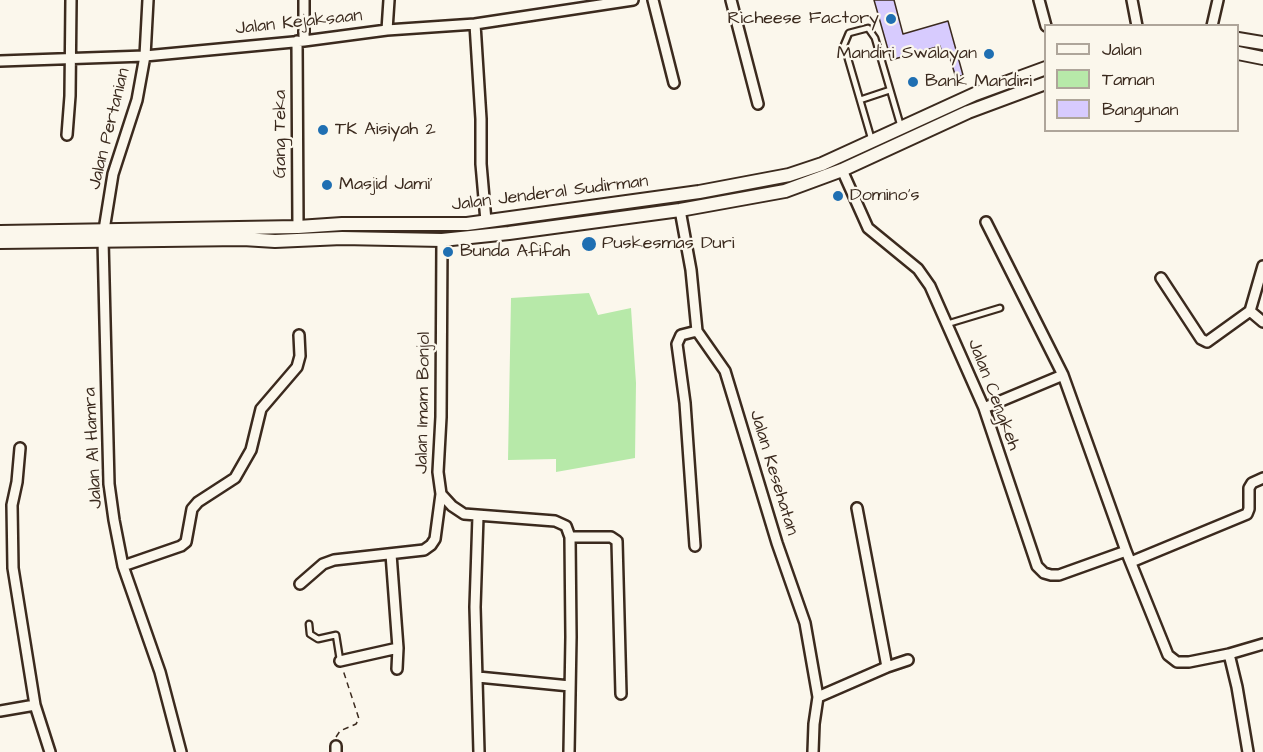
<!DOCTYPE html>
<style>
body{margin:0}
#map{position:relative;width:1263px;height:752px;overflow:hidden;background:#fbf7ec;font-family:"Architects Daughter",sans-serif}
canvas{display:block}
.legend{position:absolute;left:1044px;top:24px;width:195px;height:108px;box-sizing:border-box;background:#fbf7ec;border:2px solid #aea59a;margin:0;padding:8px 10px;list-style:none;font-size:18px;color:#3b2a1e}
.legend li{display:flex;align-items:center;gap:12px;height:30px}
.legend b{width:30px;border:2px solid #aea59a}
</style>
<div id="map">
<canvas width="1263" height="752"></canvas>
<ul class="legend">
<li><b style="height:8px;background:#fbf7ec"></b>Jalan</li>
<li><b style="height:16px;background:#b7e9a9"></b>Taman</li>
<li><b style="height:16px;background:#d7cbfe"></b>Bangunan</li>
</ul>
</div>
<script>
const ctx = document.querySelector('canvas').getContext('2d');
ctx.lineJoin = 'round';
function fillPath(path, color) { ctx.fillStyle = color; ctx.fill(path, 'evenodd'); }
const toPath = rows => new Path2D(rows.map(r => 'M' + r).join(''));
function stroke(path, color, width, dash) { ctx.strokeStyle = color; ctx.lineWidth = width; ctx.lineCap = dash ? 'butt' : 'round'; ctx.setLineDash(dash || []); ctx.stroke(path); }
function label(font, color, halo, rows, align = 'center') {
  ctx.font = font + ' "Architects Daughter",sans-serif'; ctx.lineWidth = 4.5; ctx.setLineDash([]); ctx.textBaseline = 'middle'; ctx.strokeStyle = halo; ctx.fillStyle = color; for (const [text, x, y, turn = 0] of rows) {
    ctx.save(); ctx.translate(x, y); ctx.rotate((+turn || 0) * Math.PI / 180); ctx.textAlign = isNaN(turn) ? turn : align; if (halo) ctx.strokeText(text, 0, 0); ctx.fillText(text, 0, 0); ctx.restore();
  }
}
fillPath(toPath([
 [589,293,598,315,631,308,636,383,635,458,556,472,556,459,508,460,511,298]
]), '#b7e9a9');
const building = toPath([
 [874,0,894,0,903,34,948,21,963,75,956,78,949,55,943,57,940,46,891,60,874,0]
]);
fillPath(building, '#d7cbfe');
stroke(building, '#3b2a1e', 1.5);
const service = toPath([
 [860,100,890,90],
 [872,141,844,45,849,33,868,28,875,38,901,127],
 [947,324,1000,308],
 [309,624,310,634,318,639,336,635,340,660]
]);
const minor = toPath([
 [653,0,674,83],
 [731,0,758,104],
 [1039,0,1046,26],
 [1132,0,1137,26],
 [475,24,633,0],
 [1212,26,1218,0],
 [387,30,389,0],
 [297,41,298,227],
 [304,41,304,0],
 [0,61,145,56,304,41,387,30,475,24,481,119,481,164,486,221],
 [67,135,70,96,71,0],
 [842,170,868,228,918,269,930,286,984,408,1037,566,1044,573,1051,575,1059,575,1126,551],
 [680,210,691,270,697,331,725,371,777,543,805,623,818,697,814,724,813,752],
 [986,222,1063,375,1126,551,1168,655,1177,662,1189,662,1229,654,1263,644],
 [104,230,113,174,137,100,145,56,148,0],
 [103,240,109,484,114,520,123,566,160,672,181,752],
 [442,240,441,417,438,472,441,494,452,506,464,514,555,521,566,526,570,537,571,637,569,752],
 [1161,278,1201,339,1207,342,1250,311,1263,266],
 [1250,311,1263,322],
 [984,408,1063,375],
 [20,448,17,482,12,505,13,568,35,705,50,752],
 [857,508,887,667],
 [478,516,475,607,479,752],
 [570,537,611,537,617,541,621,694],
 [695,546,685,403,677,344,681,335,697,331],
 [391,554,398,648,397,669],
 [1131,562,1247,514,1249,509,1249,488,1252,483,1263,478],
 [123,566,181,546,186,542,192,509,198,502,235,478,251,450,261,409,297,367,300,356,299,335],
 [300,584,323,564,334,560,424,550,431,545,435,539,441,494],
 [1229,654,1237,687,1248,752],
 [340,661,398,648],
 [478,677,570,686],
 [818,697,887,667,908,660],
 [0,711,35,705],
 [336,746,336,752]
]);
const tertiary = toPath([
 [1238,39,1263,43],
 [1238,53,1263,58],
 [0,232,298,227,342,224,467,224,699,192,789,175,822,164,975,94,1046,68],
 [0,242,243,239,275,241,342,238,442,240,509,233,680,210,785,191,842,170,968,112,1046,83]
]);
stroke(service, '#3b2a1e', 9);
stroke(minor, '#3b2a1e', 14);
stroke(tertiary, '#3b2a1e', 16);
stroke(toPath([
 [336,737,340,731,356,724,359,719,343,670]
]), '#3b2a1e', 1.5, [6, 4.5]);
stroke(service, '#fbf7ec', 4.5);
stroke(minor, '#fbf7ec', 9);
stroke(tertiary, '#fbf7ec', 12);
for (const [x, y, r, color] of [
 [891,19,6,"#1f6fb2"],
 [989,54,6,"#1f6fb2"],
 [913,82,6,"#1f6fb2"],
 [323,130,6,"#1f6fb2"],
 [327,185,6,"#1f6fb2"],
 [838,196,6,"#1f6fb2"],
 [589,244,8,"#1f6fb2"],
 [448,252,6,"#1f6fb2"]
]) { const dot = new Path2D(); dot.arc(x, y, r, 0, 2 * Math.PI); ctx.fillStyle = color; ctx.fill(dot); stroke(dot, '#fbf7ec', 2); }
label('18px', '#3b2a1e', '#fbf7ec', [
 ["Richeese Factory",879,19,"right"],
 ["Mandiri Swalayan",977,54,"right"],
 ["Bank Mandiri",925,82],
 ["TK Aisiyah 2",335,130],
 ["Masjid Jami'",339,185],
 ["Domino's",850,196],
 ["Puskesmas Duri",602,244],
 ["Bunda Afifah",460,252]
], 'left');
label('18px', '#3b2a1e', '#fbf7ec', [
 ["Jalan Kejaksaan",299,23,-6],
 ["Jalan Pertanian",110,129,-76],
 ["Gang Teka",281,134,-90],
 ["Jalan Jenderal Sudirman",550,194,-7],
 ["Jalan Cengkeh",993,395,69],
 ["Jalan Imam Bonjol",424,403,-89],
 ["Jalan Al Hamra",94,448,-93],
 ["Jalan Kesehatan",773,473,73]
]);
</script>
